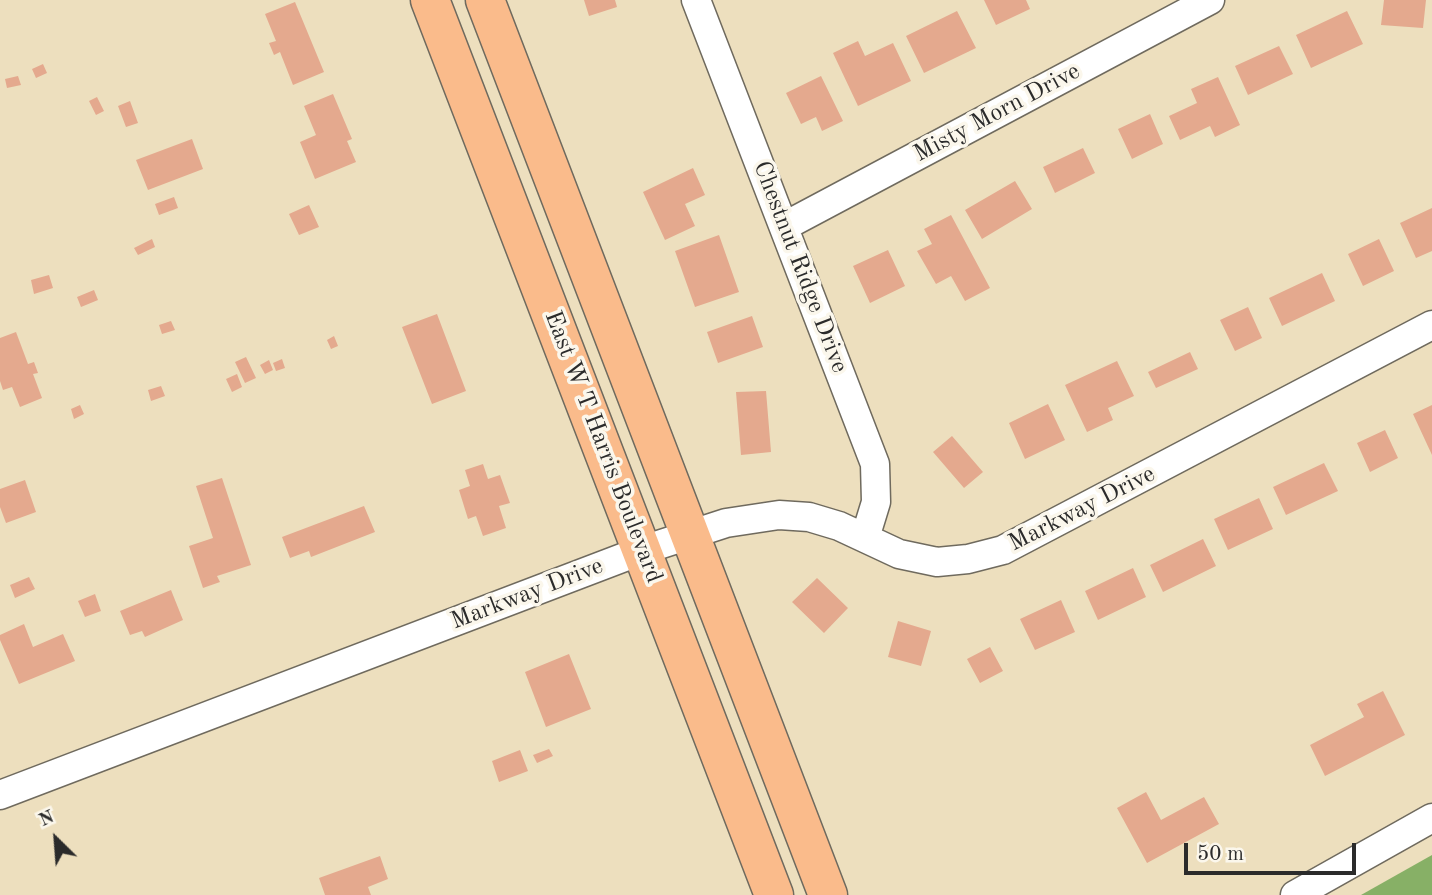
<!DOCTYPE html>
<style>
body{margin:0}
#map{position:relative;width:1432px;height:895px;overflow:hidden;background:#eddfbe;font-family:"Old Standard TT",serif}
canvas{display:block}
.north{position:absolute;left:21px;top:804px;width:70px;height:70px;-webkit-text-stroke:5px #fbf7ec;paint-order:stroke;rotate:335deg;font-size:19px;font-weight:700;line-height:28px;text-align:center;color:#2b2b2b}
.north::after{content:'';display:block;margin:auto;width:24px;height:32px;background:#2b2b2b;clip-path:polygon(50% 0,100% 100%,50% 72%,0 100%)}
.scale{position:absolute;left:1184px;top:843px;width:172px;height:32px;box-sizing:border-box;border:4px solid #2b2b2b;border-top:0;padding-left:9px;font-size:21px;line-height:24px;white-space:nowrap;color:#2b2b2b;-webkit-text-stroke:5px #fbf7ec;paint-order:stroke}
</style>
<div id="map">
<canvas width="1432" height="895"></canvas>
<div class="north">N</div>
<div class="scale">50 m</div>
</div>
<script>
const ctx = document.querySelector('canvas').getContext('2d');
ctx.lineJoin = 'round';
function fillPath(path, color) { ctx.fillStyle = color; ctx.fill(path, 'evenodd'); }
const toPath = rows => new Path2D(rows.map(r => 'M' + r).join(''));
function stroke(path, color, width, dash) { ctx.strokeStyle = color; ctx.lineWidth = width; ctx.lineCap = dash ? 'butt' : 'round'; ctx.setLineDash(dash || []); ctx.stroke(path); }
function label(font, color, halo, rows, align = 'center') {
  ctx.font = font + ' "Old Standard TT",serif'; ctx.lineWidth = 7; ctx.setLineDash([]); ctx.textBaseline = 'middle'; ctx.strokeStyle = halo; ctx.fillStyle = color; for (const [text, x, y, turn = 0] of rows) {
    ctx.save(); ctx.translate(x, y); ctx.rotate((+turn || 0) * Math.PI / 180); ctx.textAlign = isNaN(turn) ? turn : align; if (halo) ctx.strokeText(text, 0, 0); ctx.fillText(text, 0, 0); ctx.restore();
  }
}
fillPath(toPath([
 [1432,855,1432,895,1361,895]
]), '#87b066');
fillPath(toPath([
 [584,0,615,0,617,7,589,16],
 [984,0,1026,0,1030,9,996,25],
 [1384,0,1426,0,1423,28,1381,25],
 [295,2,324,72,293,85,280,52,274,55,269,43,276,41,265,14],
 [957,11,976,48,924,73,906,36],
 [1347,11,1363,44,1311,68,1296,35],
 [858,41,865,56,893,43,911,81,858,106,833,53],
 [1279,46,1293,74,1248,95,1235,66],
 [43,64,47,73,36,78,32,69],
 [18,76,21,85,7,88,5,79],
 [821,76,843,121,822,131,816,117,801,124,786,93],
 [1218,77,1240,125,1215,137,1210,126,1180,140,1169,116,1197,103,1191,89],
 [333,94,352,139,347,141,356,162,315,179,300,142,316,135,304,106],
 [97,97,104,111,96,115,89,101],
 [130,101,138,123,126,127,118,106],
 [1150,114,1163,144,1132,159,1118,129],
 [192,139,203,169,148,190,136,160],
 [1083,148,1095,173,1055,193,1043,167],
 [693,168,705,195,685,204,695,226,665,240,643,192],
 [1015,181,1032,209,982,239,965,210],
 [174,197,178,208,159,215,155,204],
 [309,205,319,227,299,235,289,214],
 [1432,208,1432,251,1416,258,1400,223],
 [951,215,990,288,965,301,951,276,936,284,917,251,932,244,924,229],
 [719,235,739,292,695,307,675,251],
 [152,239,155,247,138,255,134,248],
 [1379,239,1394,271,1363,286,1348,254],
 [888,250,905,286,870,303,853,266],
 [1322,273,1335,301,1282,326,1269,298],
 [49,275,53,288,34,294,31,280],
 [94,290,98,300,81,307,77,297],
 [1248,307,1262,338,1235,351,1220,320],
 [437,314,466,391,432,404,402,327],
 [752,316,763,347,718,363,707,332],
 [171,321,175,330,162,334,159,325],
 [16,332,28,364,34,362,38,373,33,374,42,398,20,407,12,387,3,390,0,381,0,338],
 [334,336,338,346,331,349,327,340],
 [1190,352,1198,369,1156,388,1148,372],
 [246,357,256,378,245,383,235,362],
 [282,359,285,368,276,371,273,363],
 [269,360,273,370,265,374,260,365],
 [1117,361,1134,396,1108,408,1113,420,1087,432,1065,385],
 [237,374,242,387,232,392,226,379],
 [161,386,165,396,151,401,148,390],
 [766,391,771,452,741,455,736,392],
 [1048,404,1065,440,1025,459,1009,423],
 [80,405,84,414,74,419,71,409],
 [1432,405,1432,455,1413,414],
 [1385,430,1398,458,1370,472,1357,443],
 [952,436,983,472,964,488,933,452],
 [1324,463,1338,491,1286,515,1273,487],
 [483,464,488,479,500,475,510,503,499,506,506,528,483,536,476,516,468,519,459,490,470,486,465,470],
 [222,478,251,565,217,576,220,582,203,588,189,546,213,538,196,486],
 [25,480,36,512,6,523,0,507,0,489],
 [1259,498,1273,529,1228,550,1214,519],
 [364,506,375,532,311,557,309,551,290,558,282,537],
 [1203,539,1216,566,1163,592,1150,565],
 [1133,568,1146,597,1098,620,1085,591],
 [29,577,35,589,15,598,10,585],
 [817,578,848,608,824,633,792,602],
 [171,590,183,620,145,637,142,631,130,635,120,611],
 [95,594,101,611,85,617,78,601],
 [1061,600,1075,632,1035,650,1020,619],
 [898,621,931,631,921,666,888,657],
 [24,624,33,647,63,634,75,661,19,684,0,640,0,635],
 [990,647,1003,671,980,683,967,659],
 [569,654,591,709,546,727,525,672],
 [1383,691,1405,735,1325,776,1310,745,1364,717,1357,704],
 [549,749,553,756,537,763,533,755],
 [520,750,528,771,499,782,492,761],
 [1146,792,1161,820,1204,797,1219,824,1147,863,1117,808],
 [380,856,388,879,368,887,371,895,325,895,319,878]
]), '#e4a98e');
const minor = toPath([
 [696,0,875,464,876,502,865,538],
 [785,226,1210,0],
 [0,795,643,550,726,523,779,515,809,517,839,526,899,554,937,562,968,559,1003,550,1432,325],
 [1295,895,1432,818]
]);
const primary = toPath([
 [430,0,774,895],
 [485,0,828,895]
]);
stroke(minor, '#6f6a5e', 31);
stroke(primary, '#6f6a5e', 41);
stroke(minor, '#fff', 28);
stroke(primary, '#fabb8b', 38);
label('24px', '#2b2b2b', '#fbf7ec', [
 ["Misty Morn Drive",997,113,-28],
 ["Chestnut Ridge Drive",800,267,69],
 ["East W T Harris Boulevard",603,447,69],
 ["Markway Drive",1082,509,-27],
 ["Markway Drive",527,594,-21]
]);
</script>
